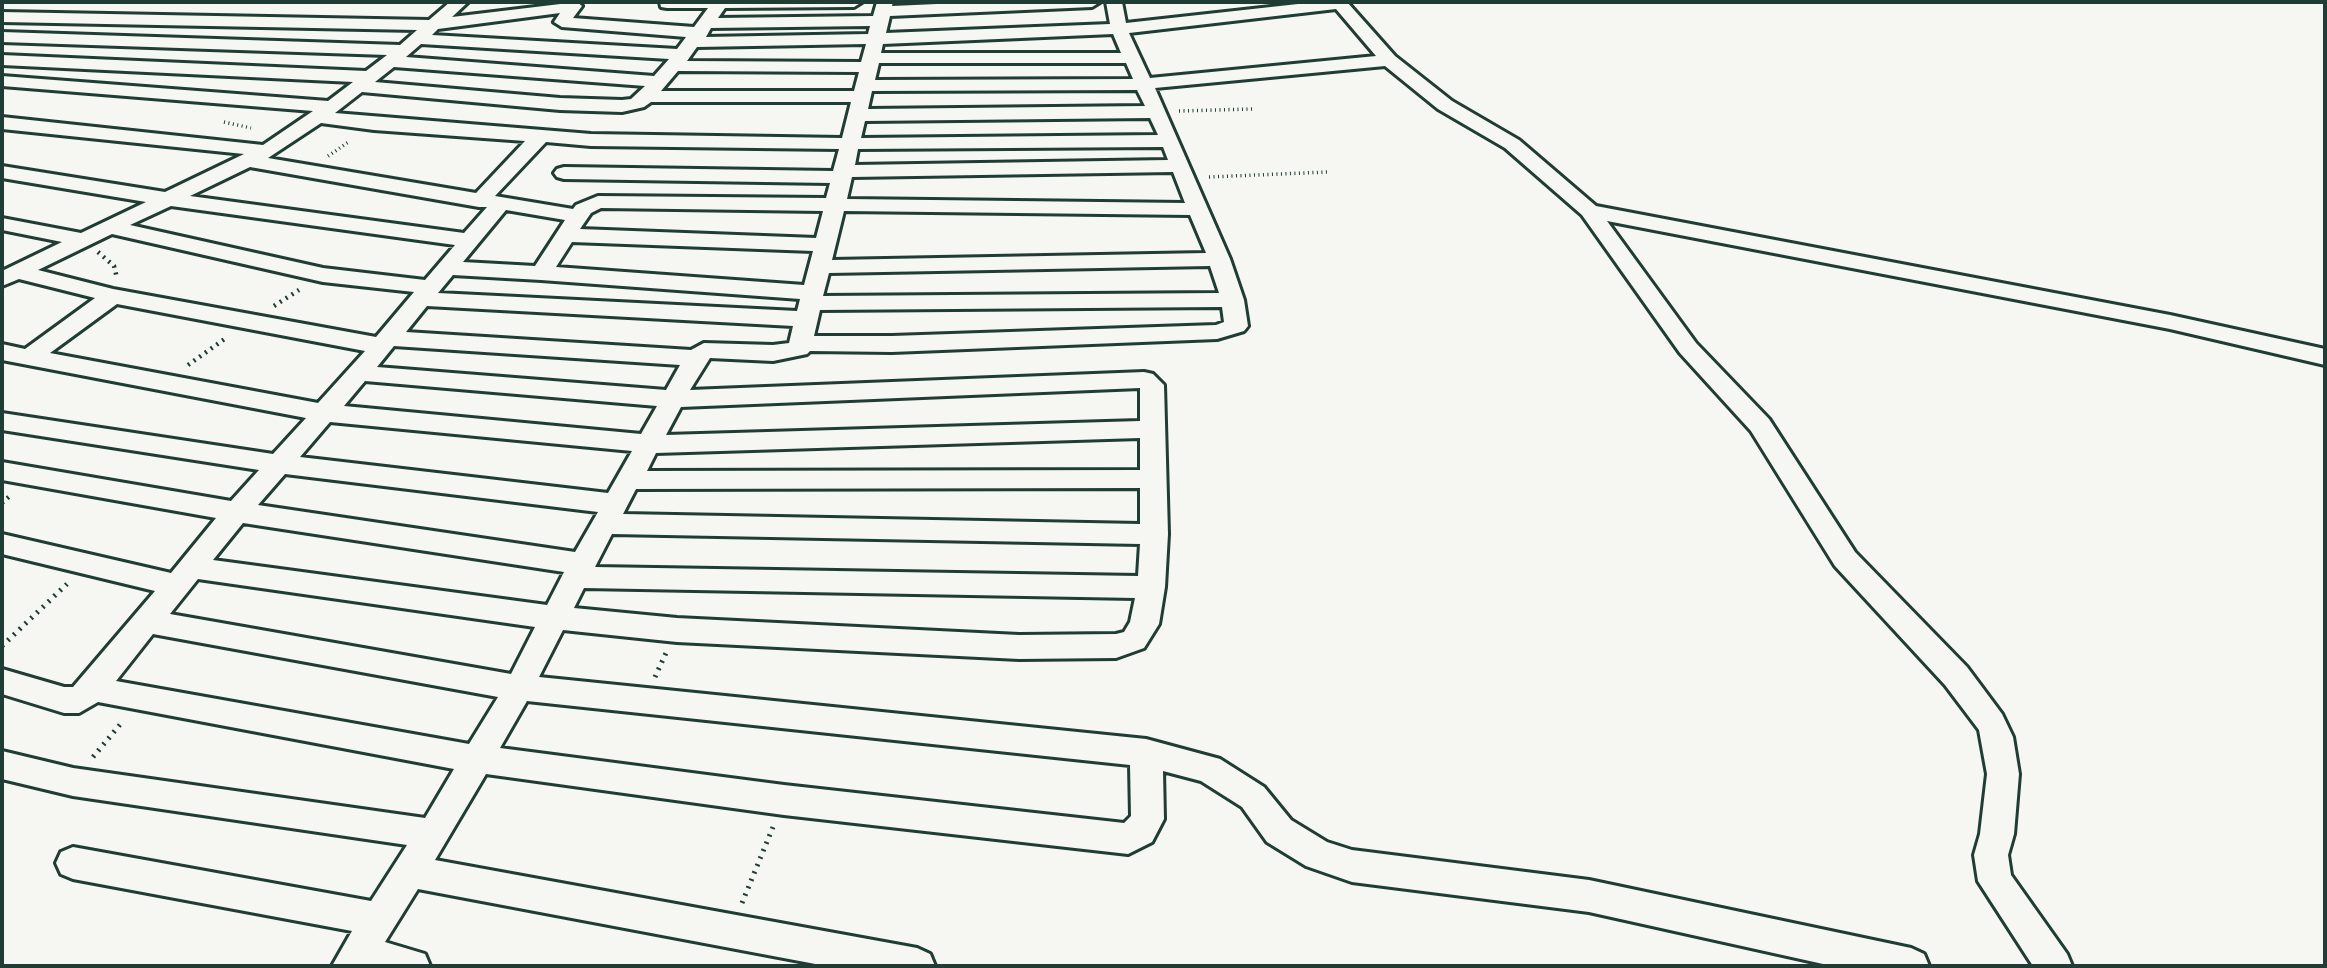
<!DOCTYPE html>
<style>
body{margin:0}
#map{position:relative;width:2327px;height:968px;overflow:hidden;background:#f6f6f2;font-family:"Shantell Sans",sans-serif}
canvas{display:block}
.frame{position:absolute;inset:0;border:4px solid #1f3d34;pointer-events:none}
</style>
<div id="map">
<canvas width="2327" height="968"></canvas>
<div class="frame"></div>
</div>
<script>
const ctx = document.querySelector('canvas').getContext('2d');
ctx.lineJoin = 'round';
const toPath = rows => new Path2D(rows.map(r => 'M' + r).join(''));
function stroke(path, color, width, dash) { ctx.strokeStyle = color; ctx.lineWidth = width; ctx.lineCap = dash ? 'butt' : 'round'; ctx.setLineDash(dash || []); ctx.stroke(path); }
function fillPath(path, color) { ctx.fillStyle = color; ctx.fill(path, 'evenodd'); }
const minor = toPath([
 [450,2,468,2,452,17,577,2,582,6,573,18,694,27,708,8,667,8,661,7,660,2,862,2,854,7,725,8,718,18,873,16,877,2,893,2,892,6,982,2,1100,2,1092,7,890,16,886,33,1110,24,1106,2,1122,2,1126,23,1316,2,1347,2,1395,56,1452,101,1519,140,1596,206,2170,315,2325,349,2325,365,2170,329,1607,221,1696,343,1769,419,1855,552,1967,667,2002,714,2013,737,2019,774,2014,834,2008,855,2011,875,2067,954,2072,966,2033,966,1978,881,1974,855,1980,834,1987,774,1979,730,1945,685,1835,566,1751,431,1680,353,1582,215,1505,148,1438,109,1385,66,1155,88,1230,259,1244,300,1248,326,1244,331,1217,339,892,352,810,351,807,354,773,361,710,358,690,390,1144,372,1153,374,1164,385,1168,534,1165,587,1159,624,1144,648,1116,658,1019,659,677,642,563,630,539,677,1146,739,1220,759,1264,787,1291,820,1327,842,1352,850,1589,880,1911,948,1924,954,1929,966,1832,966,1589,912,1352,882,1306,866,1267,842,1242,807,1201,781,1163,771,1164,819,1152,842,1128,854,784,815,486,774,435,860,917,948,930,954,935,966,826,966,418,889,385,942,425,954,430,966,332,966,352,931,73,879,61,874,56,863,61,852,73,847,371,901,407,845,73,796,2,779,2,751,73,768,425,818,454,769,98,702,79,713,64,713,2,694,2,669,64,687,73,687,155,591,2,554,2,534,171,573,216,518,2,480,2,462,231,501,259,470,2,430,2,413,273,454,306,418,2,360,2,344,25,349,95,298,19,279,2,286,2,271,62,242,2,230,2,218,81,233,146,202,2,178,2,166,165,192,244,154,2,129,2,117,263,145,313,111,2,86,2,76,328,101,353,82,2,65,2,55,366,71,387,55,2,42,2,32,400,45,417,30,2,22,2,12,429,20,450,2],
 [1336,9,1376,56,1150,78,1129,33,1336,9],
 [560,13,554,22,562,27,686,37,677,49,432,35,438,29,560,13],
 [870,26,868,34,706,37,711,28,870,26],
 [1113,34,1121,53,881,53,883,44,1113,34],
 [421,44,669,59,654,76,406,57,421,44],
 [866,44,861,62,687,61,697,47,866,44],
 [879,63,1126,63,1133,79,875,80,879,63],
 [394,67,645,86,631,99,622,100,560,98,375,82,394,67],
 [678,71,859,72,854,91,661,91,678,71],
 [1137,90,1145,106,868,109,872,91,1137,90],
 [362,92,560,110,622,112,644,107,651,102,851,102,842,138,591,134,335,113,362,92],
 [1150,118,1158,135,861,138,865,121,1150,118],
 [321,123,374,130,525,141,476,193,268,158,321,123],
 [546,142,591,146,839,149,833,171,564,167,557,169,554,173,557,177,564,179,830,183,826,198,598,196,576,205,573,209,495,196,546,142],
 [1163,147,1168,160,855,165,858,149,1163,147],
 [250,167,479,207,487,207,464,233,190,196,250,167],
 [1173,172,1185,203,847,199,852,177,1173,172],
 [171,206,455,245,425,280,323,268,130,225,171,206],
 [601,208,823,211,816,238,580,229,591,213,601,208],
 [506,210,565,220,535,266,463,262,506,210],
 [844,211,1190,215,1206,253,832,260,844,211],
 [112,234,323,282,414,292,376,337,113,289,38,270,112,234],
 [572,242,813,251,804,285,556,267,572,242],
 [1210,266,1219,293,823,296,829,273,1210,266],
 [453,275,541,280,800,299,797,311,438,293,453,275],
 [117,304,365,351,318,403,50,353,117,304],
 [427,306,793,326,789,343,773,345,704,343,691,350,406,332,427,306],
 [1222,307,1224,322,1216,325,892,336,814,336,820,310,1222,307],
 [394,346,680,365,666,390,377,367,394,346],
 [365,381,657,406,641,434,344,406,365,381],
 [1140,388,1140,421,666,435,681,407,1140,388],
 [330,422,632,451,608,493,300,457,330,422],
 [1140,438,1140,470,647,471,656,453,1140,438],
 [285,474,598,512,575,552,258,505,285,474],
 [1140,488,1140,524,623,514,636,489,1140,488],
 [243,523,564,572,547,605,213,560,243,523],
 [612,534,1140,544,1138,576,595,567,612,534],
 [198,579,535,627,511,674,170,614,198,579],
 [584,588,1135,598,1130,622,1124,632,1116,634,1019,635,677,618,574,608,584,588],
 [153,634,498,697,469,744,116,681,153,634],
 [527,701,1130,765,1131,816,1124,823,784,785,500,748,527,701]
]);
stroke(minor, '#1f3d34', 6);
stroke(toPath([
 [1179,111,1252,109],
 [224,122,251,128],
 [328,156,350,141],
 [1209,177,1327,172]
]), '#1f3d34', 3.5, [1, 3.5]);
stroke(toPath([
 [98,252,114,266,117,278],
 [274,306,299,290],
 [188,365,226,338],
 [2,503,12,494]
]), '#1f3d34', 4.5, [2, 5]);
stroke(toPath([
 [2,646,67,584],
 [655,677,666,653],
 [93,757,123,721],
 [742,903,773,827]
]), '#1f3d34', 5, [2, 6]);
fillPath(minor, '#f6f6f2');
</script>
